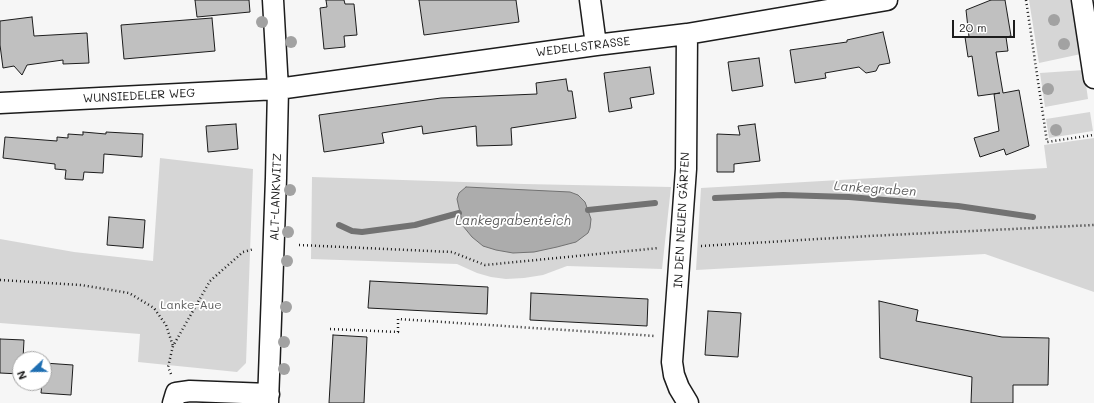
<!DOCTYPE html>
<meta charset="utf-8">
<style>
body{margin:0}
#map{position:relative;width:1094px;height:403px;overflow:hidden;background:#f6f6f6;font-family:Mali,sans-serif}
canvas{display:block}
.north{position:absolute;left:12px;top:351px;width:40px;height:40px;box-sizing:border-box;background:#fff;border:1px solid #a4a4a4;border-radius:50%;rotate:248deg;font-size:11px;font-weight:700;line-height:16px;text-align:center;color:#1c1c1c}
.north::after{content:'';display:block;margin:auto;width:14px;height:18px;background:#1f6fb2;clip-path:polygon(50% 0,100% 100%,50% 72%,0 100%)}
.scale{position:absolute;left:952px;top:20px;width:63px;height:18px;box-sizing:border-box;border:2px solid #1c1c1c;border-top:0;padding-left:5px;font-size:12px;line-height:14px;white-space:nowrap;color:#1c1c1c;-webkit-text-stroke:3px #fff;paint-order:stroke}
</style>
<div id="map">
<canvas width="1094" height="403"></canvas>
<div class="north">N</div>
<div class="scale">20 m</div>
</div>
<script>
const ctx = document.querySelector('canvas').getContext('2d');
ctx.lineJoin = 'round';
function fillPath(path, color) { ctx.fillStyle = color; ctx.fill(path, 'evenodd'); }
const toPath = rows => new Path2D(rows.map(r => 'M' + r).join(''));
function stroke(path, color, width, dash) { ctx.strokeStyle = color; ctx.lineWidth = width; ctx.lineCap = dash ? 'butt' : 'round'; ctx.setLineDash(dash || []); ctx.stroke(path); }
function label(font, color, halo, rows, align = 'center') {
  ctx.font = font + ' Mali,sans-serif'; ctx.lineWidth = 3.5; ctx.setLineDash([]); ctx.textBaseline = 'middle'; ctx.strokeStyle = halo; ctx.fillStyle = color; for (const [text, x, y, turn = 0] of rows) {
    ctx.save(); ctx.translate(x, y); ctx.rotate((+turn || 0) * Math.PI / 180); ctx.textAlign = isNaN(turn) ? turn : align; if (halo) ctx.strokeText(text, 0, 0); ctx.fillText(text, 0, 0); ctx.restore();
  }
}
fillPath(toPath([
 [1029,0,1073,0,1081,54,1039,63],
 [1084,70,1088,99,1045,107,1040,73],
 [1090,112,1093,131,1049,138,1046,119],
 [1094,138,1094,292,985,254,696,270,701,188,1047,168,1044,145],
 [160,158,253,169,246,363,237,372,138,362,140,334,0,323,0,239,74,252,153,261],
 [312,177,524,184,671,187,662,269,567,266,543,275,524,278,506,279,491,277,477,273,457,264,311,259]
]), '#d6d6d6');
const water = toPath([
 [466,187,570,192,578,195,585,202,591,219,590,228,588,233,576,242,557,247,534,252,513,253,496,250,483,246,472,237,463,226,457,199,459,193,466,187]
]);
fillPath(water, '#acacac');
stroke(water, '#727272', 1);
stroke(toPath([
 [715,198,783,195,849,197,958,206,1033,217],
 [588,210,655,203],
 [339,225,352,231,362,232,415,225,459,213]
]), '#727272', 6);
const building = toPath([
 [195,0,249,0,250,12,197,17,195,0],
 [326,0,344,0,345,4,354,4,357,35,344,36,345,47,324,49,320,8,327,7,326,0],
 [419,0,516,0,519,22,424,35,419,0],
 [991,0,1005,0,1011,36,1006,37,1008,51,996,52,1003,93,1019,90,1029,146,1006,155,1004,149,980,157,974,138,999,131,994,94,1000,93,978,96,972,56,968,57,965,37,969,37,966,10,991,0],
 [32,17,34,36,87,33,89,63,63,64,63,60,27,65,22,75,14,66,3,68,0,45,0,21,32,17],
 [212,18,215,51,124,59,121,25,212,18],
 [883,32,890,63,879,65,876,71,866,73,859,67,825,73,826,78,795,83,790,50,847,42,847,40,883,32],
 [759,58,763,86,732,91,728,62,759,58],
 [650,67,654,94,630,98,632,108,609,112,604,73,650,67],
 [566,79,568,91,572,91,576,118,511,128,512,145,477,146,476,126,423,134,422,126,382,133,384,143,324,152,319,115,441,98,537,94,536,83,566,79],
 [236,124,238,149,208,152,206,126,236,124],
 [755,124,760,161,734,164,734,172,717,172,717,134,740,135,738,126,755,124],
 [83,132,106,134,106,132,143,134,142,157,104,154,103,173,84,172,83,180,65,179,66,170,55,169,55,164,3,158,5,137,57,141,57,137,68,138,68,134,83,135,83,132],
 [109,217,145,220,143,248,107,245,109,217],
 [370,281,488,287,487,314,368,308,370,281],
 [531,293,648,299,647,326,530,320,531,293],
 [879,301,918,310,916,321,1002,337,1049,338,1048,385,1013,385,1013,403,971,403,972,377,880,358,879,301],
 [708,311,741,313,738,357,705,355,708,311],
 [333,335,367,337,364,403,329,403,333,335],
 [0,339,24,340,23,359,20,359,20,374,0,373,0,339],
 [44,363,73,365,71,395,41,393,42,383,44,383,44,363]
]);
fillPath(building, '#c0c0c0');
stroke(building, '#1c1c1c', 1);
const minor = toPath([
 [590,0,596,45],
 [1082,0,1094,78],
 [687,34,686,169,672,362,674,375,679,388,688,403],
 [0,103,278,89,596,45,687,34,887,0],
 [173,403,176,393,190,391,269,394],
 [268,403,276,178,278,89,273,0]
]);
stroke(minor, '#1c1c1c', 23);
stroke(toPath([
 [1026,0,1047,142,1093,135],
 [299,245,452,252,485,265,659,248],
 [701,246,869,236,1094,225],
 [0,280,81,285,129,293,154,308,166,325,173,346],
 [330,329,398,332,398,319,655,336],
 [171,374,168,367,173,346,210,281,243,252,254,249]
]), '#1c1c1c', 2.5, [1, 3]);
stroke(minor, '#fff', 20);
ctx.fillStyle = '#a2a2a2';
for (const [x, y] of [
 [1054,20],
 [262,22],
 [291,42],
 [1064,44],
 [1048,89],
 [1056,130],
 [290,190],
 [288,232],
 [287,261],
 [286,307],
 [284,342],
 [284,369]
]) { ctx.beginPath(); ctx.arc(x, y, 6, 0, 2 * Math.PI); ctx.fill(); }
label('12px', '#1c1c1c', '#fff', [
 ["WEDELLSTRASSE",583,47,-7],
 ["WUNSIEDELER WEG",139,96,-3],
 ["ALT-LANKWITZ",276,197,-88],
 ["IN DEN NEUEN GÄRTEN",682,220,-87]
]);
label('12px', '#5d5d5d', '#fff', [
 ["Lanke-Aue",191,305]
]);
label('italic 13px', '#5d5d5d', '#fff', [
 ["Lankegraben",875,189,4],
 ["Lankegrabenteich",513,221]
]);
</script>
